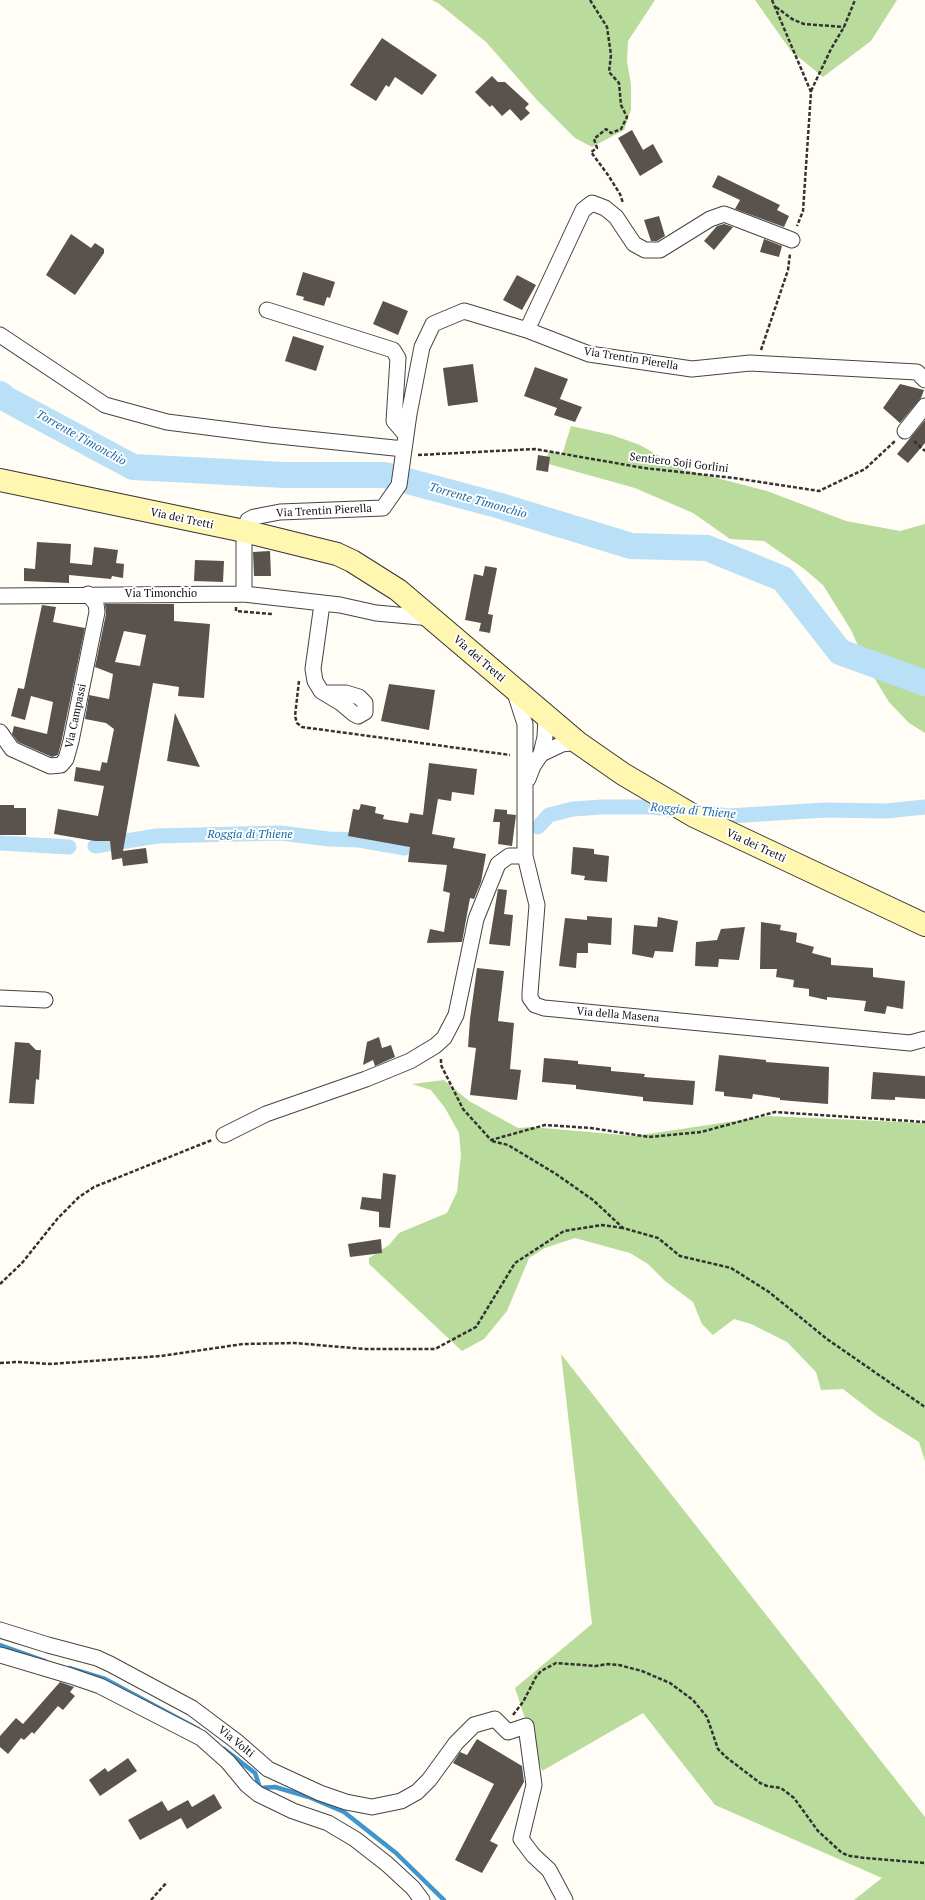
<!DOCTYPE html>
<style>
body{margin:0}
canvas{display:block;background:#fffdf5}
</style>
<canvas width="925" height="1900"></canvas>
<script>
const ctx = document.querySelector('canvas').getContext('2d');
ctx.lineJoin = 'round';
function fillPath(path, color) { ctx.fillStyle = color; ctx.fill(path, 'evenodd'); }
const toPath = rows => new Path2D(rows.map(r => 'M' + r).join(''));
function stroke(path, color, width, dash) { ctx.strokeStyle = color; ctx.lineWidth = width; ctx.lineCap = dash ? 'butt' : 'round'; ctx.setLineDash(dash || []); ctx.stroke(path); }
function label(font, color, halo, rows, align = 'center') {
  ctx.font = font + ' "PT Serif",serif'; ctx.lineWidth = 4; ctx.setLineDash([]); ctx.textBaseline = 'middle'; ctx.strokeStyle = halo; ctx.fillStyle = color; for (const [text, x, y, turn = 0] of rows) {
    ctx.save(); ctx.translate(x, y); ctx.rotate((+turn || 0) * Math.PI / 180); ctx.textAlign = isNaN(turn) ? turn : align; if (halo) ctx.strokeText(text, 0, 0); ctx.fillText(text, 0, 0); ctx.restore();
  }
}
fillPath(toPath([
 [432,0,655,0,628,41,627,61,631,85,631,110,624,130,592,147,575,138,537,100,486,42,438,3],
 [755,0,897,0,871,41,823,77,791,51],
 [571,426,612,435,640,445,682,469,767,491,846,521,900,531,925,524,925,733,909,723,889,702,867,666,851,630,823,585,803,568,764,541,730,539,693,513,635,488,545,463,549,451,562,455],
 [444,1080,469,1101,518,1128,531,1127,635,1136,768,1116,925,1123,925,1461,919,1442,878,1416,843,1389,821,1390,816,1372,787,1342,751,1324,734,1319,713,1335,702,1324,693,1302,665,1281,648,1264,630,1253,575,1238,545,1248,529,1258,507,1311,484,1339,462,1351,369,1264,369,1258,389,1245,399,1233,447,1213,457,1192,461,1155,459,1133,445,1108,431,1090,412,1084],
 [561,1354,925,1817,925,1900,854,1900,882,1878,715,1805,643,1713,542,1771,515,1688,592,1624]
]), '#b9dc9c');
stroke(toPath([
 [0,1645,45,1661],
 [69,1668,105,1679,198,1729],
 [224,1749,255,1773,260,1788,275,1787,309,1797,344,1812,396,1853,444,1900]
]), '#3f96cf', 4.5);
stroke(toPath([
 [538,827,549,815,573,809,602,807,652,807,729,816,825,810,886,811,925,807],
 [0,843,69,847],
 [95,846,157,836,280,833,329,839,359,840,405,848]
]), '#b9e0f7', 15);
stroke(toPath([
 [0,394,6,399,133,467,285,475,385,475,497,505,631,546,707,548,783,579,840,652,925,683]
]), '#b9e0f7', 26);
fillPath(toPath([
 [382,38,437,75,422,95,395,77,389,87,386,85,376,101,350,85],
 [492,76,498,82,505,82,529,104,525,108,530,113,521,121,510,109,502,116,492,105,490,107,475,92],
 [632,130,643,150,653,144,663,162,640,176,618,138],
 [718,175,780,205,777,210,789,216,784,227,735,209,740,200,712,187],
 [659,216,665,236,657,241,651,241,644,220],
 [724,224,733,227,714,250,704,241,717,226],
 [71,234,91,248,95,243,104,249,104,253,75,295,46,275],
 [764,239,782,246,779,257,760,252],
 [303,272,335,282,330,298,327,297,324,306,303,300,304,297,296,295],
 [517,275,536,285,522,310,503,300],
 [383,301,408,311,398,335,373,324],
 [293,336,324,346,316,371,285,361],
 [473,364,478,402,448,406,443,368],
 [535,367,568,379,557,406,560,399,582,407,575,422,554,415,557,408,524,396],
 [900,384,924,390,921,398,900,423,883,408],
 [925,420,925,443,908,463,897,454],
 [538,455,550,457,548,472,536,470],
 [37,542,71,544,70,563,92,565,94,547,118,550,116,563,124,564,123,578,112,576,111,579,69,575,69,583,24,581,24,568,35,569],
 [270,551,271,576,254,576,253,552],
 [195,560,224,561,223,582,194,581],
 [485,566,497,568,488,614,493,615,490,633,479,631,481,623,465,620,474,574,483,576],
 [105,604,174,604,174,621,210,624,204,698,178,696,179,687,153,683,123,851,146,848,148,863,123,866,122,858,112,860,110,841,95,841,54,834,58,809,98,816,104,786,74,781,76,767,100,771,102,762,107,763,114,729,106,723,85,719,89,695,109,699,113,674,95,667,106,614],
 [124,631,146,635,140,666,115,662],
 [42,605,56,607,53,622,85,628,62,739,58,755,52,757,18,742,12,734,14,726,47,734,53,702,31,696,25,720,11,716,18,688,24,689],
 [389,684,435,690,429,730,381,721],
 [175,713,200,767,167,761],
 [429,763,477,769,474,795,452,792,451,801,438,799,432,834,455,838,453,848,486,854,481,882,474,899,470,898,462,942,427,943,430,929,444,932,450,893,443,891,447,865,408,862,410,847,348,836,353,809,359,810,361,804,376,807,375,813,384,815,383,819,408,823,410,813,423,815],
 [0,805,14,805,14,808,26,808,26,835,0,835],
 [495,809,507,810,507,814,516,815,512,846,498,844,500,822,493,822],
 [573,847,594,849,594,854,609,856,607,882,584,880,585,876,571,874],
 [498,889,507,890,504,914,513,915,510,946,489,944],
 [587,916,612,918,611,945,588,943,588,953,577,953,576,968,559,966,565,918,587,920],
 [658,917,678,921,673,952,655,951,653,958,632,954,634,925,657,927],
 [761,922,781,925,780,930,797,933,796,942,814,947,812,953,831,958,831,965,873,968,873,977,905,981,903,1009,887,1006,885,1014,864,1011,866,1001,827,997,827,1000,809,996,809,989,793,987,794,980,776,977,777,969,760,969],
 [745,927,739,960,719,959,718,967,695,966,696,942,717,940,721,929],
 [477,968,504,971,498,1021,514,1023,510,1069,521,1070,517,1100,470,1095,476,1048,468,1047,470,1019],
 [379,1037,382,1048,391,1045,395,1057,375,1066,373,1060,363,1065,367,1042],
 [15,1042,29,1043,36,1050,41,1050,39,1080,36,1079,34,1104,9,1103],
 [719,1055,766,1060,766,1062,829,1067,828,1104,780,1100,780,1098,753,1094,752,1099,724,1096,724,1092,715,1091],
 [544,1058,578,1061,578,1064,611,1067,611,1071,645,1074,644,1077,695,1081,693,1105,643,1101,643,1097,576,1089,576,1085,542,1082],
 [873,1072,925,1076,925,1099,895,1097,895,1100,871,1099],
 [383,1173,396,1175,390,1228,379,1227,379,1212,360,1209,362,1197,381,1199],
 [381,1239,382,1253,350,1257,348,1244],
 [60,1682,74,1687,70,1692,75,1696,63,1710,58,1706,34,1734,32,1732,24,1740,21,1738,8,1754,0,1747,0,1736,16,1718,23,1724],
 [477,1739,522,1766,524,1782,490,1841,498,1845,482,1873,455,1860,494,1784,453,1763,460,1752,467,1755],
 [128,1758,137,1771,100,1796,89,1780,105,1768,108,1772],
 [214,1794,222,1808,187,1829,181,1818,140,1840,128,1820,162,1801,168,1811,188,1800,192,1807]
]), '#5a524d');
const street = toPath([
 [267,310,393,350,398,358,394,421,406,435],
 [527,330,583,210,592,203,605,208,616,217,634,244,645,250,660,250,710,219,724,214,792,240],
 [0,335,105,405,167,422,269,435,404,449],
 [905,431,925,406],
 [244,594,244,531,248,520,254,517,280,512,383,508,399,485,409,414,422,347,433,324,464,311,527,330,589,354,692,369,750,363,917,372,925,380],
 [0,596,244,594,340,605,376,613,431,618],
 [322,604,313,669,315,681,321,691,341,703,354,714,358,716,365,712,365,703,359,697,346,693,325,693],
 [514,690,525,724,525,856,537,905,530,993,530,998,535,1005,544,1008,910,1043,925,1039],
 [0,732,12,749,50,766,61,765,66,759,71,741,97,612,96,604,88,594],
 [541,754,562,744,577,742],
 [528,779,533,766,541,754,545,737,546,716],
 [0,998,45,1000],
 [224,1135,266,1114,366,1079,410,1061,435,1046,444,1038,456,1015,476,919,498,864,509,856,525,856],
 [0,1630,48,1645,97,1658,110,1664,192,1708,236,1741,268,1769,320,1793,346,1802,372,1807,401,1801,417,1792,429,1780,456,1743,474,1725,495,1719,508,1732,526,1726,534,1785,521,1839,533,1855,549,1870,565,1900],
 [0,1655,71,1676,100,1686,201,1738,228,1762,247,1785,258,1794,293,1811,328,1823,355,1839,387,1864,413,1888,422,1900]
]);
const secondary = toPath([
 [0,480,244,531,337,554,352,561,398,590,577,742,623,774,694,816,925,925]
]);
stroke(street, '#444', 17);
stroke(secondary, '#333', 24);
stroke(toPath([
 [590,0,607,27,611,55,609,72,619,83,621,105,627,117,621,129,611,133,606,129,594,139,597,148,591,152,608,175,620,194,623,203],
 [772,0,811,92,803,211,797,226],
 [776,7,792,19,804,24,844,27],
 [811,91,831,49,844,27,855,0],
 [761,350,788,270,790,254],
 [914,441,925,451],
 [418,455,535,449,644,468,734,478,819,491,865,469,895,441],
 [236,607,236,611,272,614],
 [299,681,295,716,297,723,302,727,510,755],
 [441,1059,441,1065,463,1109,491,1140,545,1125,591,1128,649,1137,701,1132,775,1112,925,1122],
 [492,1141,508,1145,556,1174,593,1200,623,1228,658,1238,680,1256,731,1268,769,1292,827,1339,925,1407],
 [0,1284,22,1263,58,1218,79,1197,94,1187,212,1140],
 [0,1363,18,1362,50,1364,161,1356,243,1344,295,1343,364,1349,435,1349,476,1327,515,1263,564,1231,602,1225,623,1228],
 [513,1715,523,1702,536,1677,541,1671,556,1663,596,1666,608,1664,619,1665,642,1671,670,1683,693,1700,707,1717,718,1749,726,1757,760,1783,767,1786,781,1788,794,1798,818,1831,842,1853,850,1856,865,1858,925,1863],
 [151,1900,167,1882]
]), '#333', 2.5, [4, 2]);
stroke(street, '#fff', 15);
stroke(secondary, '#fff6b0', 22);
label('11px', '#111', '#fff', [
 ["Via Trentin Pierella",631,359,9],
 ["Sentiero Soji Gorlini",679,463,7],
 ["Via Trentin Pierella",324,511,-3],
 ["Via dei Tretti",182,519,12],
 ["Via Timonchio",161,594],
 ["Via dei Tretti",479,659,41],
 ["Via Campassi",76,716,-78],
 ["Via dei Tretti",756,846,25],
 ["Via della Masena",618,1015,5],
 ["Via Volti",236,1742,39]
]);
label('italic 12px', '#1768a6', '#fff', [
 ["Torrente Timonchio",81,438,29],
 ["Torrente Timonchio",478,501,16],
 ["Roggia di Thiene",693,811,5],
 ["Roggia di Thiene",250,835]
]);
</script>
